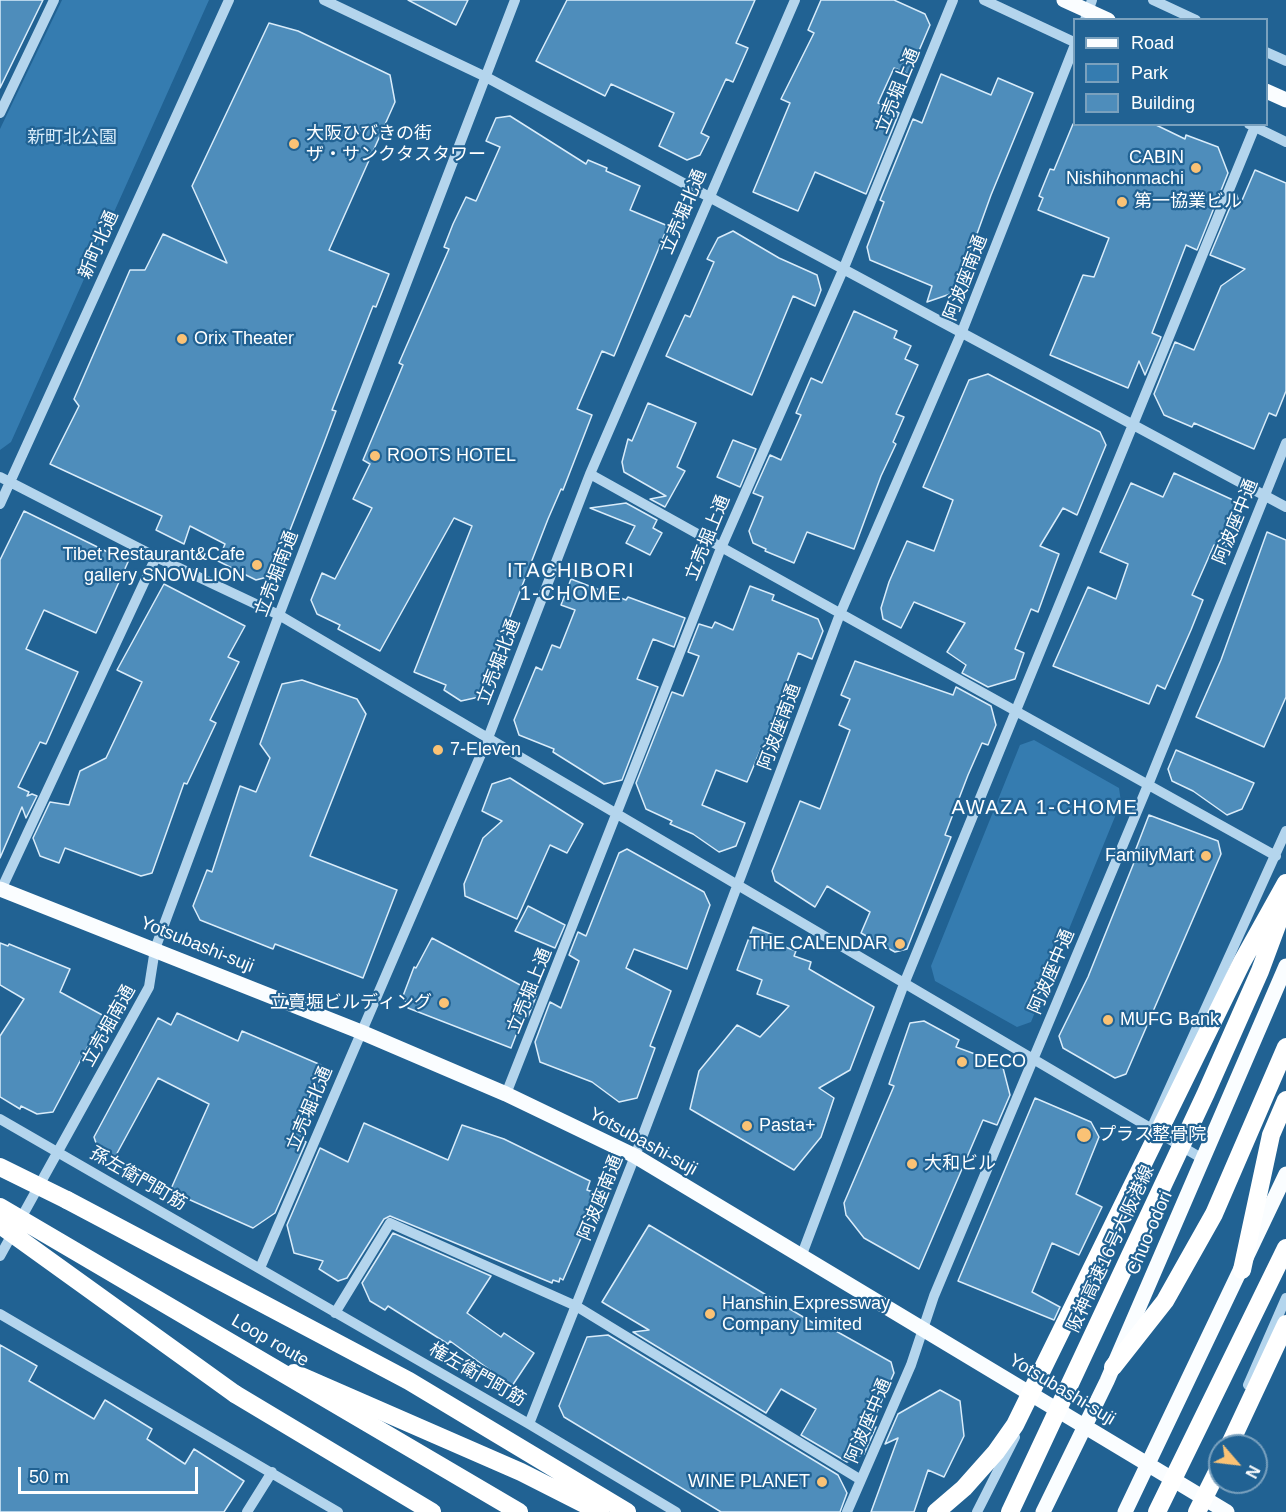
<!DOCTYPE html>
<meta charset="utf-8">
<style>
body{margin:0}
#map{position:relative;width:1286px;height:1512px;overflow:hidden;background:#216293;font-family:Helvetica,sans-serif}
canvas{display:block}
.legend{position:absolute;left:1073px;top:18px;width:195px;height:108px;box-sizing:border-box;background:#216293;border:2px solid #7aa1be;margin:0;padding:8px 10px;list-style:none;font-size:18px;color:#fff}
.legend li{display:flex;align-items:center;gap:12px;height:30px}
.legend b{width:30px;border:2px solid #7aa1be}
.north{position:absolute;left:1208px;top:1434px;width:60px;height:60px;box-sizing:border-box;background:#216293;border:2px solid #7aa1be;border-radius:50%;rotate:118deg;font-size:16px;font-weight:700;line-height:24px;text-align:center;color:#fff}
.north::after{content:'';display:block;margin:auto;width:21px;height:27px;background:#fac275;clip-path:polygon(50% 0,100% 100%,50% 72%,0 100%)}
.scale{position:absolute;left:18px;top:1467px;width:180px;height:27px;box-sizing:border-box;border:3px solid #fff;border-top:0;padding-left:8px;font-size:18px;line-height:21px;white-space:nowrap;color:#fff;-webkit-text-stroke:4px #216293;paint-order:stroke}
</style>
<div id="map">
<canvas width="1286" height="1512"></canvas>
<ul class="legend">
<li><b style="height:8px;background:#fafdff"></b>Road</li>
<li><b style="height:16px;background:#357cb0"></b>Park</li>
<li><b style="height:16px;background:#4e8dbb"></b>Building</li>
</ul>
<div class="north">N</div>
<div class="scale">50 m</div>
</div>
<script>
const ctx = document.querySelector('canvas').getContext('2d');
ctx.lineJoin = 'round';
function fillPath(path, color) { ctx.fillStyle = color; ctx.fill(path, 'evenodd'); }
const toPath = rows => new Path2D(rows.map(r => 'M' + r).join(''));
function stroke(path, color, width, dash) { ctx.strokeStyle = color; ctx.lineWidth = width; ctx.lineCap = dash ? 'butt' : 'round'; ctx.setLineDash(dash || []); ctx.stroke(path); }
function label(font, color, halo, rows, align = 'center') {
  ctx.font = font + ' Helvetica,"Noto Sans JP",sans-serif'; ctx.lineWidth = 4.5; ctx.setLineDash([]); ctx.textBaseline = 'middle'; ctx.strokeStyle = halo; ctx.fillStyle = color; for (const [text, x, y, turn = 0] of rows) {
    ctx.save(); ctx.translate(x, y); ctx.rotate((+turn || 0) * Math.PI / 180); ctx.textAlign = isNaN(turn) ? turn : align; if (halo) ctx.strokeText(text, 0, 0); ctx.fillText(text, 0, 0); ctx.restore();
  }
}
fillPath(toPath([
 [62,0,209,0,11,442,0,450,0,129],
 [1034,740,1119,788,1121,802,1031,1022,1017,1027,935,981,931,966,1020,745]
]), '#357cb0');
const building = toPath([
 [0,0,43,0,0,88,0,0],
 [408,0,468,0,456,25,408,0],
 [567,0,755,0,736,43,748,48,733,82,726,79,701,133,709,137,700,155,687,160,659,146,674,113,611,84,605,96,536,61,567,0],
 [821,0,894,0,925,14,930,25,909,74,894,68,878,103,899,113,866,194,815,172,798,211,753,192,790,103,781,99,814,33,808,30,821,0],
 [269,23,298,31,390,75,395,102,329,250,389,274,376,307,373,306,332,410,336,411,324,443,278,561,271,576,256,580,218,561,225,544,190,526,184,544,156,530,162,516,50,464,79,406,74,399,130,270,145,270,163,234,227,263,192,186,269,23],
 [941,74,991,95,998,78,1033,93,991,195,956,292,927,302,932,286,870,260,867,247,884,202,880,200,913,119,922,123,941,74],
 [510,116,586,164,588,160,607,168,606,171,640,186,630,210,668,226,614,356,602,351,577,409,592,415,563,490,561,489,548,519,479,697,461,701,444,690,446,685,414,672,472,526,454,518,380,651,338,629,340,625,317,614,311,600,322,573,335,579,372,508,353,499,370,464,363,460,403,365,399,363,449,249,444,247,453,224,466,197,476,201,500,147,486,141,496,118,510,116],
 [1073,124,1154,124,1185,139,1186,135,1218,147,1228,173,1197,250,1186,245,1152,333,1161,337,1145,375,1139,361,1128,388,1050,355,1083,275,1094,277,1109,238,1038,210,1043,198,1039,196,1050,169,1054,170,1073,124],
 [1255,170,1286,183,1286,391,1276,416,1269,413,1254,449,1194,423,1192,427,1164,415,1154,394,1175,342,1194,350,1221,286,1245,269,1210,255,1236,193,1240,205,1255,170],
 [733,231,779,258,817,275,821,290,815,306,793,296,752,395,666,356,685,315,690,317,714,262,707,259,718,238,733,231],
 [854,311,897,331,894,338,911,346,905,359,918,365,896,414,904,417,893,442,896,444,881,476,854,549,807,532,794,563,765,551,766,549,753,543,749,531,763,497,753,493,770,455,781,460,801,415,796,413,811,378,822,383,854,311],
 [988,374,1100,432,1106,445,1077,515,1063,508,1040,546,1059,554,1038,612,1031,609,1015,649,1024,653,1015,679,988,687,962,673,966,665,947,652,965,623,914,602,901,628,883,619,881,608,889,582,907,541,934,551,953,500,923,487,969,380,988,374],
 [648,403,696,423,677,467,685,471,665,507,650,499,666,496,624,472,622,462,628,439,632,441,648,403],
 [733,440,756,449,740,487,717,477,733,440],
 [1174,473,1233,500,1239,514,1225,549,1214,545,1192,595,1203,600,1191,630,1165,689,1157,685,1149,704,1053,666,1088,587,1116,599,1128,564,1100,552,1131,483,1163,497,1174,473],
 [626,503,657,520,653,528,662,533,650,555,626,543,635,526,590,508,626,503],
 [24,511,128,562,96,633,44,610,26,649,78,672,46,744,40,742,18,787,29,792,27,796,32,794,37,796,26,818,22,807,0,858,0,560,24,511],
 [1267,532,1286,540,1286,697,1264,747,1196,717,1221,660,1267,532],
 [571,579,626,600,628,597,685,618,674,647,653,639,637,679,658,687,622,780,604,784,553,752,554,749,519,735,514,720,536,667,542,670,552,645,560,648,575,610,561,605,571,579],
 [164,584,245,626,228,657,239,662,210,720,216,723,187,784,184,783,152,873,141,876,65,848,59,863,40,856,33,838,50,802,69,805,80,771,106,758,142,682,117,670,164,584],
 [750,586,774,595,772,600,818,619,823,631,812,659,798,653,775,714,783,718,771,748,763,744,747,782,716,770,702,805,745,823,736,846,719,852,693,834,670,824,672,821,646,809,636,783,672,692,683,696,699,656,688,652,699,624,712,628,715,622,733,630,750,586],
 [855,661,953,695,956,687,991,706,996,725,988,745,982,743,968,775,945,835,951,837,907,949,895,952,861,933,870,912,827,886,815,907,775,881,772,871,800,801,820,809,850,730,839,725,850,699,841,695,855,661],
 [302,680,357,699,366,714,310,856,397,890,363,978,275,944,273,949,200,920,193,906,207,870,212,872,240,786,256,792,270,758,260,744,282,684,302,680],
 [1176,750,1254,783,1242,809,1227,815,1193,791,1172,781,1168,769,1176,750],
 [510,778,583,824,567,853,550,845,517,919,465,896,464,884,483,838,502,821,482,811,492,784,510,778],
 [1149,815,1218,841,1221,854,1126,1074,1115,1078,1063,1048,1059,1036,1088,977,1137,855,1134,854,1149,815],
 [627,849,704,892,710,905,687,969,634,949,626,968,671,991,650,1046,655,1048,637,1098,619,1102,592,1082,540,1062,535,1042,550,1002,561,1008,579,961,569,955,578,932,586,936,619,853,627,849],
 [528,906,565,925,555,948,515,931,528,906],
 [753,927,776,936,774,943,796,951,794,956,811,962,809,969,874,1007,850,1070,819,1088,834,1098,821,1137,794,1170,690,1109,699,1071,737,1025,760,1037,789,1006,757,994,762,980,737,970,753,927],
 [432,938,537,994,528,1017,526,1009,511,1048,408,1008,403,996,414,967,416,968,432,938],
 [0,943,8,946,9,944,70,969,60,992,104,1016,53,1112,37,1114,21,1106,20,1109,0,1097,0,1036,24,999,0,985,0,943],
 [177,1013,238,1041,242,1031,321,1065,327,1077,300,1139,306,1142,275,1213,253,1228,170,1191,209,1104,158,1078,115,1157,98,1149,94,1137,158,1018,171,1025,177,1013],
 [924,1021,959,1040,956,1047,1002,1064,1010,1095,997,1125,983,1120,919,1269,864,1238,846,1215,844,1203,894,1086,889,1084,910,1023,924,1021],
 [1035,1098,1091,1122,1099,1137,1076,1194,1102,1207,1079,1255,1052,1243,1032,1292,1060,1307,1054,1320,958,1281,1035,1098],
 [364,1123,448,1160,462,1125,504,1139,590,1181,587,1190,593,1192,591,1198,597,1201,563,1280,560,1278,559,1282,553,1280,552,1283,390,1216,384,1219,347,1278,338,1281,319,1269,323,1261,294,1253,287,1225,320,1148,348,1162,364,1123],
 [649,1225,825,1330,827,1326,891,1362,894,1373,868,1432,876,1427,864,1454,847,1462,801,1435,816,1409,781,1389,766,1413,633,1332,649,1330,602,1302,649,1225],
 [393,1233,491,1276,467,1313,501,1337,504,1333,534,1353,512,1386,450,1341,448,1344,388,1306,385,1310,370,1301,362,1283,393,1233],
 [608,1335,838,1475,847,1493,840,1512,721,1512,564,1417,559,1406,587,1337,608,1335],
 [0,1345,37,1366,29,1381,94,1419,105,1400,152,1429,147,1439,185,1464,194,1449,244,1481,224,1512,0,1512,0,1345],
 [940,1390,960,1401,964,1436,944,1477,928,1470,914,1512,871,1512,898,1438,885,1444,898,1414,940,1390]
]);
fillPath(building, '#4e8dbb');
stroke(building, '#d9ecfa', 1.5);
stroke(toPath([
 [324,0,486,77,1286,507],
 [984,0,1074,42],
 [1153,0,1196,20],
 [1085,20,1092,0],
 [1266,52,1286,61],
 [0,113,54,0],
 [1249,124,1286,142],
 [590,474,1276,856],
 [0,477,156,557,279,615,1203,1159],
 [0,504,229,0],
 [1,890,156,557],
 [506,1094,721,548,843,270,953,0],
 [0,1119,529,1424,676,1512],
 [1152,1127,1286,831],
 [0,1256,149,987,155,949,279,615,515,0],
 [801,1257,904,984,1256,124],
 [260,1268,488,738,590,474,795,0],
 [335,1313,390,1223,576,1306,861,1480],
 [0,1314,338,1512],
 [1248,1385,1286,1298],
 [529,1424,635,1156,840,614,961,334,1074,47],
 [247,1512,272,1472],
 [847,1512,911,1365,934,1296,1148,785,1286,443],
 [977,1512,1015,1437]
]), '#b4d5ed', 10);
stroke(toPath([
 [1064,0,1108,20],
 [1266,91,1286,100],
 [0,889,361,1032,506,1094,635,1156,1227,1512],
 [1043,1512,1107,1381,1286,966],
 [1125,1512,1286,1174]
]), '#fafdff', 15);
stroke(toPath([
 [67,1200,409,1381,627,1512],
 [1242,1270,1271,1135,1286,1100],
 [1113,1367,1165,1301,1214,1214,1286,1047],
 [294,1373,521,1472,600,1512],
 [235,1394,432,1512],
 [1229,1446,1286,1324]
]), '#fff', 18);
stroke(toPath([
 [0,1167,67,1200],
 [0,1207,519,1512],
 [0,1225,235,1394],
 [936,1512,964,1488,996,1452,1015,1425,1242,962,1286,883],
 [1010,1512,1206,1093,1260,971,1285,904],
 [1157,1512,1286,1248],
 [1197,1512,1220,1466]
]), '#fff', 18);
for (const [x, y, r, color] of [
 [294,144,6,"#fac275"],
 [1196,168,6,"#fac275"],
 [1122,202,6,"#fac275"],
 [182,339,6,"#fac275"],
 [375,456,6,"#fac275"],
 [257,565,6,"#fac275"],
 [438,750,6,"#fac275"],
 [1206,856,6,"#fac275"],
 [900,944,6,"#fac275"],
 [444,1003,6,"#fac275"],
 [1108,1020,6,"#fac275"],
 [962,1062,6,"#fac275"],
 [747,1126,6,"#fac275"],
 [1084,1135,8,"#fac275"],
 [912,1164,6,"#fac275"],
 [710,1314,6,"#fac275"],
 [822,1482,6,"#fac275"]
]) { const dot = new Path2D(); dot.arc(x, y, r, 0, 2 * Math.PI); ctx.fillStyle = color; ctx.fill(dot); stroke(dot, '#216293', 2); }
label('18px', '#fff', '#216293', [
 ["立売堀上通",898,91,-68],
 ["立売堀北通",684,212,-67],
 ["新町北通",99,245,-66],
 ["阿波座南通",966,278,-69],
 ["阿波座中通",1236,522,-68],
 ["立売堀上通",708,538,-68],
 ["立売堀南通",277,574,-69],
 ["立売堀北通",499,662,-69],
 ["阿波座南通",780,727,-70],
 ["Yotsubashi-suji",197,945,22],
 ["阿波座中通",1052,972,-67],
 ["立売堀上通",530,991,-68],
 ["立売堀南通",109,1026,-61],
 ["立売堀北通",310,1109,-67],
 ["Yotsubashi-suji",643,1142,29],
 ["孫左衛門町筋",138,1179,30],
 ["阿波座南通",601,1198,-68],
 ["Chuo-odori",1150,1233,-67],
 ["阪神高速16号大阪港線",1111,1249,-65],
 ["Loop route",270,1341,30],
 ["権左衛門町筋",477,1375,30],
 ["Yotsubashi-suji",1062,1390,31],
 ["阿波座中通",869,1421,-67]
]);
label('18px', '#fff', '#216293', [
 ["大阪ひびきの街",306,134],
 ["ザ・サンクタスタワー",306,155],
 ["CABIN",1184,158,"right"],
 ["Nishihonmachi",1184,179,"right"],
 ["第一協業ビル",1134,202],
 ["Orix Theater",194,339],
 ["ROOTS HOTEL",387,456],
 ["Tibet Restaurant&Cafe",245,555,"right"],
 ["gallery SNOW LION",245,576,"right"],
 ["7-Eleven",450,750],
 ["FamilyMart",1194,856,"right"],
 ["THE CALENDAR",888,944,"right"],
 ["立賣堀ビルディング",432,1003,"right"],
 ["MUFG Bank",1120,1020],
 ["DECO",974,1062],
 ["Pasta+",759,1126],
 ["プラス整骨院",1098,1135],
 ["大和ビル",924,1164],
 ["Hanshin Expressway",722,1304],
 ["Company Limited",722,1325],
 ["WINE PLANET",810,1482,"right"]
], 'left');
label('18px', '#d9ecfa', '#216293', [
 ["新町北公園",72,138]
]);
ctx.letterSpacing = '1.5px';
label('20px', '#fff', '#216293', [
 ["ITACHIBORI",571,571],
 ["1-CHOME",571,594],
 ["AWAZA 1-CHOME",1045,808]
]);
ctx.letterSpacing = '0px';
</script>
